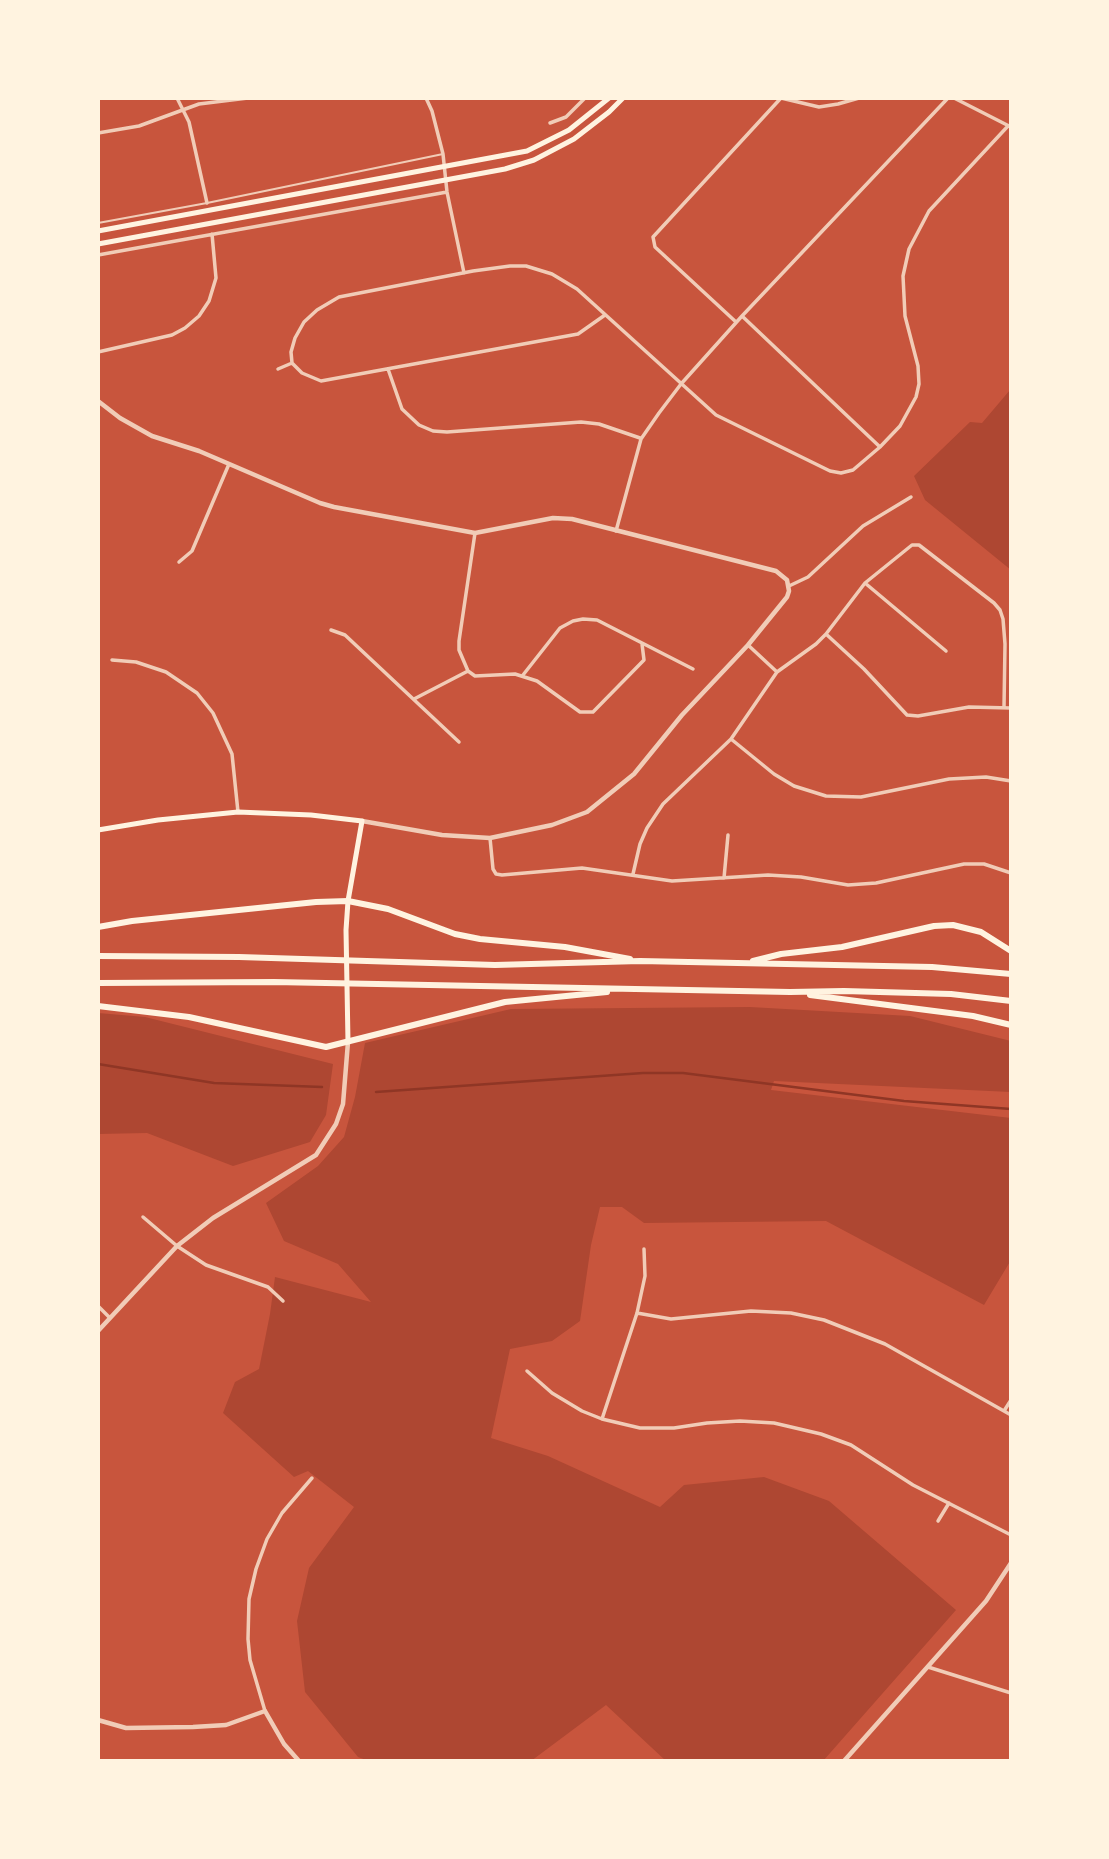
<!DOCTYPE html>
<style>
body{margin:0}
#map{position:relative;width:1109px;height:1859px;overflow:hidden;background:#c8553d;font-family:Ubuntu,sans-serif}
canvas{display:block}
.frame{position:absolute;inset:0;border:100px solid #fff3e0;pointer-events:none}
</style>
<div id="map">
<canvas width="1109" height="1859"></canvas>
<div class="frame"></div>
</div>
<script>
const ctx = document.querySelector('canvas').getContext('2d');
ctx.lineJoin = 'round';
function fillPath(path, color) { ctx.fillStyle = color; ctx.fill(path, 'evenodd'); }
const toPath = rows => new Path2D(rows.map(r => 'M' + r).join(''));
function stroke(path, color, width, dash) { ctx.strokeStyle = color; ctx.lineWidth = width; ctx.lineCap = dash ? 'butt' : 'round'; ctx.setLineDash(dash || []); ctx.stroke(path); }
fillPath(toPath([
 [1010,390,1011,391,1011,570,925,500,914,476,970,422,982,423],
 [750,1007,910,1016,1011,1041,1011,1092,774,1081,771,1090,1011,1118,1011,1260,984,1305,826,1221,644,1223,622,1207,600,1207,591,1245,580,1321,552,1341,510,1349,491,1438,548,1456,660,1507,684,1485,764,1477,829,1501,956,1610,823,1761,666,1761,606,1705,531,1761,369,1761,358,1757,305,1692,297,1621,309,1568,354,1507,308,1471,294,1477,223,1413,235,1382,259,1369,270,1314,275,1277,371,1302,338,1264,284,1241,266,1203,318,1166,344,1137,355,1097,365,1043,511,1009],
 [98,1013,145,1017,333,1064,326,1115,310,1142,233,1166,147,1133,98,1134]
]), '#ae4732');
stroke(toPath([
 [98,1064,214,1083,322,1087],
 [376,1092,643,1073,683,1073,904,1101,1011,1109]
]), '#8f3625', 2.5);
stroke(toPath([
 [98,223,207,203,443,154]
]), '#f1ccb7', 2);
stroke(toPath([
 [177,98,189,122,207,203],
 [426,98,432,111,443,154,447,192,464,273],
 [781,98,819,107,838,104,859,98],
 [954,98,1011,127],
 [550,123,566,117,585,98],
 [98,133,139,126,199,104,248,98],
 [98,255,447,192],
 [742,316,880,447],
 [736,322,655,247,653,237,781,98],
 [98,352,172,335,185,328,199,316,209,301,216,278,212,234],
 [292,363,291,352,295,338,304,322,317,310,339,297,473,271,510,266,526,266,552,274,577,289,716,415,830,471,841,473,853,470,880,447,900,426,916,397,919,384,918,366,905,316,903,276,909,249,929,211,1008,126],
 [292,363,302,373,321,381,578,334,605,315],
 [278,369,292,363],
 [388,369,402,409,419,425,433,431,447,432,581,422,599,424,640,438],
 [616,531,641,439,659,413,681,384,742,316,948,98],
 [179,562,192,551,229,464],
 [865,583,946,651],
 [789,586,808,577,863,526,911,497],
 [331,630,345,635,459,742],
 [826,634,864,669,907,715,918,716,969,707,1011,708],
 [748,645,777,672],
 [112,660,136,662,166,672,197,693,213,713,232,754,238,812],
 [468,671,459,650,459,641,475,533],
 [523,675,560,628,573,621,583,619,597,620,693,669],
 [414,699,468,671,475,676,515,674,537,681,580,712,593,712,644,660,642,644],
 [731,739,774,774,794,786,826,796,861,797,949,779,986,777,1011,781],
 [490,838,493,869,496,874,502,875,582,868,672,881,768,875,801,877,848,885,876,883,964,864,984,864,1011,873],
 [633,874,640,844,647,828,663,804,731,739,777,672,816,644,826,634,865,583,912,545,919,545,994,603,1000,610,1003,619,1005,644,1004,707],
 [724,878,728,835],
 [143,1217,177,1246,206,1265,268,1287,283,1301],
 [98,1306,109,1317],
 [637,1313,671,1319,751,1311,791,1313,824,1320,885,1344,1011,1415],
 [527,1371,552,1393,582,1411,602,1419,640,1428,674,1428,707,1423,740,1421,774,1423,821,1434,851,1445,913,1485,1011,1535],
 [1004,1411,1011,1400],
 [602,1419,637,1313,645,1276,644,1249],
 [938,1521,949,1503],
 [928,1667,1011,1693],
 [265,1711,250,1660,248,1639,249,1599,256,1569,267,1539,282,1513,312,1478]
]), '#f1ccb7', 3.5);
stroke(toPath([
 [98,401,120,418,152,436,199,451,320,503,334,507,475,533,553,518,572,519,776,571,787,580,789,591,787,597,748,645,682,715,634,774,587,812,552,825,490,838,442,835,362,821],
 [98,1331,177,1246,213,1218,316,1155,336,1124,343,1104,348,1042],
 [98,1720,126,1728,193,1727,226,1725,265,1711,284,1744,299,1761],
 [844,1761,986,1601,1011,1563]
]), '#f1ccb7', 4.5);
stroke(toPath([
 [98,830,158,820,238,812,311,815,362,821,348,901,346,930,348,1042]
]), '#fff3e0', 5);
stroke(toPath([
 [98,231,527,151,569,130,609,98],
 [98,244,505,169,534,160,574,139,609,112,623,98]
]), '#fff3e0', 5);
stroke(toPath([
 [98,927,132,921,316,902,348,901,388,909,455,934,480,939,565,947,630,959],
 [98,956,239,957,495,965,640,961,932,967,1011,974],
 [753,961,781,954,842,947,934,926,953,925,981,932,1011,951],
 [98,983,274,982,790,992,844,991,951,994,1011,1001],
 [810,995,973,1016,1011,1025],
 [98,1006,189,1017,326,1047,505,1002,607,992]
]), '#fff3e0', 6);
</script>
